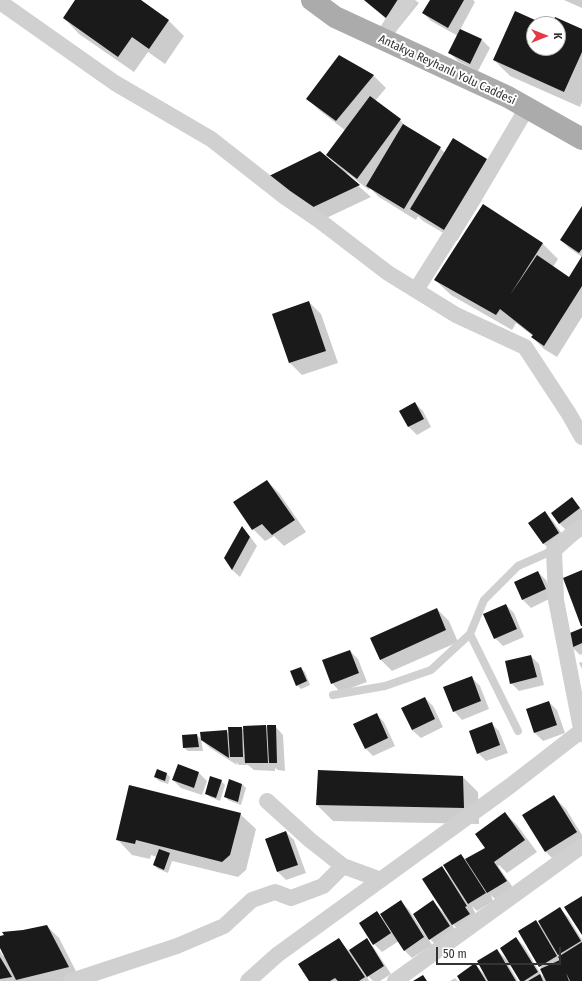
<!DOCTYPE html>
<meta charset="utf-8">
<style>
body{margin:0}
#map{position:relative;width:582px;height:981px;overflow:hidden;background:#fff;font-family:"Fira Sans Condensed",sans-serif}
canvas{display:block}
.north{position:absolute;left:526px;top:16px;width:40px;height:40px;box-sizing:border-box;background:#fff;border:1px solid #adadad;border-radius:50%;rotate:90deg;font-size:11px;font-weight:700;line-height:16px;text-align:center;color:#333}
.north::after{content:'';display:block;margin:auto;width:14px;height:18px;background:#e63946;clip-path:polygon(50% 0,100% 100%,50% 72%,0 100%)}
.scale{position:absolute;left:436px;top:947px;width:125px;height:18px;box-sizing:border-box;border:2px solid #333;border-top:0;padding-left:5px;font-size:12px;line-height:14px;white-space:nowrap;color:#333;-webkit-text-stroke:3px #fff;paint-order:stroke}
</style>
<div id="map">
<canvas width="582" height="981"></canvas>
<div class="north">K</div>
<div class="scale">50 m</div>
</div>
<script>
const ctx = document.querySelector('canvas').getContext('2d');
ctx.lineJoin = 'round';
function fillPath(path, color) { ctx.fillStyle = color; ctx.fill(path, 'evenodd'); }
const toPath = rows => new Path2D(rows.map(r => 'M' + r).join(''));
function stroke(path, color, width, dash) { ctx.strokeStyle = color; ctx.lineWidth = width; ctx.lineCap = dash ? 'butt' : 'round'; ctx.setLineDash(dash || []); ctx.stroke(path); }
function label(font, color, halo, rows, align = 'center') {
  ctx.font = font + ' "Fira Sans Condensed",sans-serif'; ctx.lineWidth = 4; ctx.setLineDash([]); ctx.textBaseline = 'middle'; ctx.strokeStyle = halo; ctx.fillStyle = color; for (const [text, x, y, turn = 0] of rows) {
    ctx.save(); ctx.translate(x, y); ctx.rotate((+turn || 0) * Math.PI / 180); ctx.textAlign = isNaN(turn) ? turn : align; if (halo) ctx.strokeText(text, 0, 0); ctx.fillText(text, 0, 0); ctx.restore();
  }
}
fillPath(toPath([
 [76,0,139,0,168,20,184,36,165,64,148,52,134,72,79,34,64,18],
 [364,0,415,0,419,3,398,29],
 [431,0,473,0,475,2,460,30,482,40,490,48,478,71,458,61,450,53,458,36,431,21,423,13],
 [564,0,582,0,582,8],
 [516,12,542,24,534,24,534,48,558,48,558,24,553,24,555,18,582,29,582,102,580,107,510,76,494,60],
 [339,56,374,76,386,88,375,101,400,120,411,131,440,148,445,153,486,160,498,172,457,241,423,221,418,216,416,220,379,197,370,188,369,190,347,173,346,175,371,197,320,221,283,188,336,164,327,155,346,131,319,110,307,98],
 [484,206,543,244,558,259,553,267,569,278,582,257,582,317,557,357,544,349,532,337,533,336,516,323,512,330,451,295,435,280],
 [582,208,582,257,569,248,561,240],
 [309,302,321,314,338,363,302,375,290,363,273,314],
 [415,403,423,411,431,427,417,435,409,427,401,411],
 [267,481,279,493,306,532,284,546,274,536,265,541,253,529],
 [572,499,582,510,582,520,567,531,559,523],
 [545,512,553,521,567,541,552,552,544,544,529,523],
 [242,527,249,535,257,546,240,577,232,570,225,558],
 [538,572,546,580,553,597,531,608,523,600,515,583],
 [506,605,514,613,524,637,503,646,495,638],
 [437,609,449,621,458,642,392,671,380,659],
 [582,629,582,654,580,655,572,647],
 [350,651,358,659,367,682,340,692,332,683],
 [531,656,539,664,544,685,519,691,511,683],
 [582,662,582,669,579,663],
 [301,668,305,672,310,685,301,689,297,685],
 [472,678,480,686,489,709,462,720,454,711],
 [425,698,433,706,443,727,421,738,412,730,402,708],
 [549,702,557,710,565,733,543,741,535,733],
 [376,714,384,722,395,746,373,756,365,748],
 [491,723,499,731,508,753,486,761,478,753],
 [266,726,268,728,275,726,283,735,285,771,278,770,275,768,275,771,254,770,248,765,239,765,236,762,237,765,210,748,202,740,226,731,229,734,241,728,244,730],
 [197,735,201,739,203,751,188,751,184,748],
 [319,771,463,777,478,792,479,824,333,821,317,805],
 [166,773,170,777,168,784,159,781,155,777],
 [199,773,207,781,202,795,181,788,173,780],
 [221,781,225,785,220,801,210,797,206,793],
 [242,784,246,788,241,805,228,800,225,796],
 [554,797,566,809,582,835,582,849,558,864,546,852,524,816],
 [505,813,517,825,537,852,507,873,499,865,498,866,514,889,496,900,491,895,493,901,477,911,472,906,478,919,465,937,451,922,457,934,438,947,430,939,433,902,444,913,441,867,451,877,461,855,466,860,484,850],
 [240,814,256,829,246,870,238,877,172,861,168,873,158,869,154,865,157,857,151,855,150,859,132,855,117,839],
 [286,832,294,840,306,873,286,880,278,872,266,839],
 [401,902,409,910,432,945,412,958,404,950,399,941,382,952,374,944,377,912,383,919],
 [560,909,568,917,582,940,582,981,521,981,511,965,509,966,518,981,461,981,475,965,485,975,497,950,508,961,516,938,524,946,542,976,544,975,542,969,540,966,536,921,541,926],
 [47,926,59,938,80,979,72,981,0,981,0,951,3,956,5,956,0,946,0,937,23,931],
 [339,940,349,951,366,940,374,948,391,974,380,981,373,981,366,974,369,981,311,981],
 [455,978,458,981,450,981]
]), '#0003');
fillPath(toPath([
 [75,0,141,0,169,20,149,49,132,37,118,57,63,18],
 [364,0,400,0,386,18],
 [430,0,464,0,448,28,422,13],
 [515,11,544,24,534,24,534,48,558,48,558,24,552,24,555,17,582,29,582,52,564,92,493,60],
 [460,29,482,39,470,64,448,53],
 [339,55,374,75,336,121,306,99],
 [370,96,401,119,357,179,326,155],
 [403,124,441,147,404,209,366,186],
 [453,138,487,159,444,230,410,209],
 [320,151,360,185,307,210,269,176],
 [483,204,543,243,510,295,537,255,569,277,582,256,582,286,544,346,531,337,533,335,500,309,496,315,434,280],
 [582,206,582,249,579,253,560,240],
 [309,301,326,351,289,363,272,314],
 [415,402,424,419,408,427,399,411],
 [267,480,295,520,272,535,262,524,252,530,233,502],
 [572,497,580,508,559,524,551,513],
 [545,511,559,533,543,544,528,523],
 [242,526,250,537,232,570,224,558],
 [582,570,582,626,581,626,563,578],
 [538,571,546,589,522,600,514,582],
 [506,604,517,629,494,639,483,614],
 [437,608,446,630,380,660,370,638],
 [582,628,582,643,571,648,565,635],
 [350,650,359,673,331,684,322,660],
 [531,655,537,677,510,684,505,661],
 [301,667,307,681,296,686,290,671],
 [472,676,481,701,453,712,443,687],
 [425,697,435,719,412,730,401,708],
 [549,701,557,725,534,733,526,709],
 [377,713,388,738,365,749,353,724],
 [492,722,500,745,477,754,469,731],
 [266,725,268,763,245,763,243,726],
 [267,725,276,725,277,763,269,763],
 [228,727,242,727,243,757,230,757],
 [227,730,229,758,201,740,200,732],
 [197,734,199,747,183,748,182,735],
 [178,764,199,772,194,788,172,780],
 [157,769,167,773,165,781,154,777],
 [318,770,463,776,464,808,316,805],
 [210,776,222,780,216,798,205,794],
 [229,779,242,784,238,802,224,797],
 [129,785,241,813,230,855,222,862,136,840,135,844,116,840],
 [554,795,577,832,545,852,522,815],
 [505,812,525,840,494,862,507,881,487,893,465,859,485,848,475,834],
 [286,831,298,865,277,872,265,839],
 [159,849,170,853,164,870,153,865],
 [461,854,486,893,468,904,443,865],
 [442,866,467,906,465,907,470,914,452,925,422,879],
 [582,896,582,935,564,907],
 [401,900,424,937,404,951,380,914],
 [433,900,450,926,429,940,413,914],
 [560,907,581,941,558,955,538,921],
 [377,911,391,933,373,945,359,923],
 [536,920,557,956,539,967,518,931],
 [47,925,69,967,16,980,0,948,0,936,4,935,2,932,23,930],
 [516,937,538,972,524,981,520,981,500,948],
 [339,938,365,977,359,981,338,981,335,978,330,981,309,981,298,964],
 [367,938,384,966,367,977,349,950],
 [582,942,582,981,570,981,566,973,569,981,546,981,540,969,560,960,558,957],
 [497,949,516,981,488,981,477,961],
 [0,957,12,977,0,979],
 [475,963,486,981,460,981,457,976],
 [540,974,543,981,528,981],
 [423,975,427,981,413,981]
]), '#1a1a1a');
stroke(toPath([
 [470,634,518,731],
 [333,695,385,686,431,670,470,634,484,600,518,566,554,550]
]), '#d0d0d0', 8);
stroke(toPath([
 [0,2,115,83,211,139,285,197,320,221,388,273,456,315,525,347,569,414,582,437],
 [382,39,407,0],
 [416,290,472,201,527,108],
 [582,527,573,533,554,550,556,600,582,734],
 [267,801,310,840,343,866,381,880],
 [71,981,177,946,224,926,252,900,275,892,291,898,323,886,343,866],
 [248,981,277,955,510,786,581,731],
 [395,981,582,846]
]), '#d0d0d0', 16);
stroke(toPath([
 [312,0,335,17,508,97,582,139]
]), '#ababab', 22);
label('12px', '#333', '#fff', [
 ["Antakya Reyhanlı Yolu Caddesi",447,70,25]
]);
</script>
